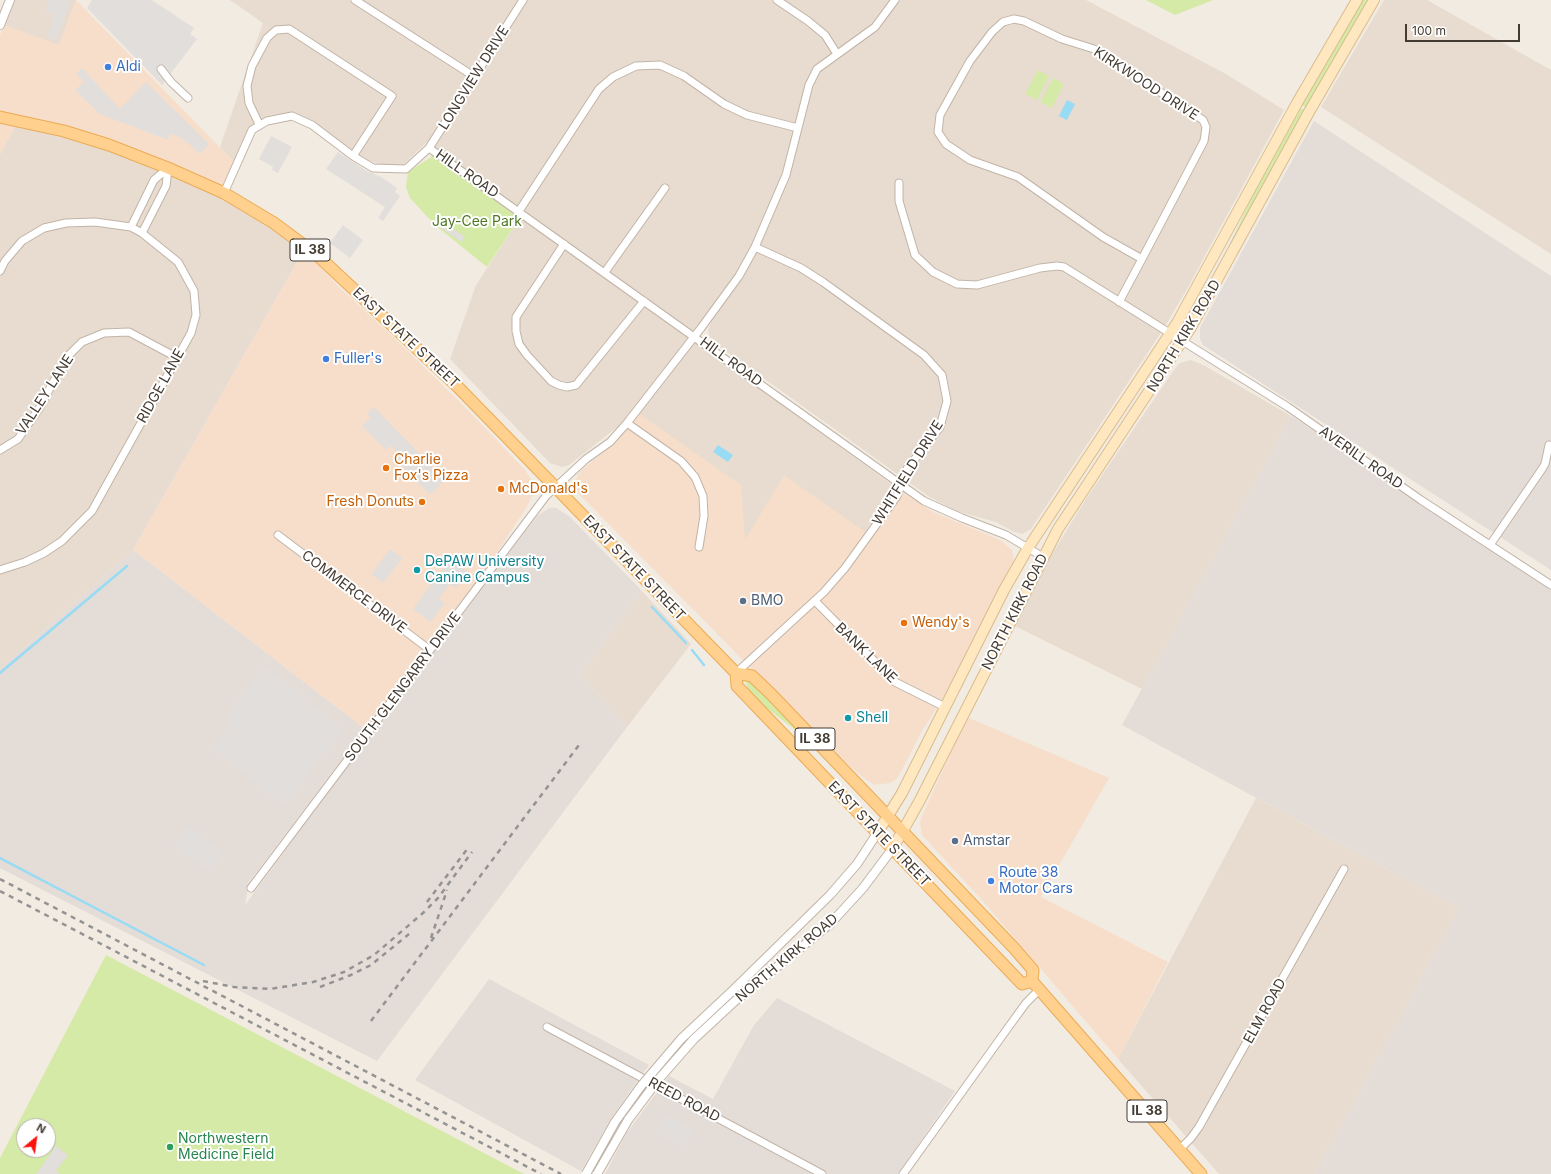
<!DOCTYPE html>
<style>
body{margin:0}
#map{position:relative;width:1551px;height:1174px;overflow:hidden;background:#f2ebe1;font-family:Inter,sans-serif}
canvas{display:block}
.north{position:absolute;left:16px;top:1118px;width:40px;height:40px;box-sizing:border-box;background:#fff;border:1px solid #b4b1ad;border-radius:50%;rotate:29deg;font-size:11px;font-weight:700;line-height:16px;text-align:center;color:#443b32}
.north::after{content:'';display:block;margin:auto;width:14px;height:18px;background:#ff110c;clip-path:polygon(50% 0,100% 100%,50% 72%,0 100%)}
.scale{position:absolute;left:1405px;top:24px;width:115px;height:18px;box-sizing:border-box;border:2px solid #443b32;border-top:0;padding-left:5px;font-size:12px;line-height:14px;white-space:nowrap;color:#443b32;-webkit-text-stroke:3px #fff;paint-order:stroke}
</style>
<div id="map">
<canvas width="1551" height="1174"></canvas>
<div class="north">N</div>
<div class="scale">100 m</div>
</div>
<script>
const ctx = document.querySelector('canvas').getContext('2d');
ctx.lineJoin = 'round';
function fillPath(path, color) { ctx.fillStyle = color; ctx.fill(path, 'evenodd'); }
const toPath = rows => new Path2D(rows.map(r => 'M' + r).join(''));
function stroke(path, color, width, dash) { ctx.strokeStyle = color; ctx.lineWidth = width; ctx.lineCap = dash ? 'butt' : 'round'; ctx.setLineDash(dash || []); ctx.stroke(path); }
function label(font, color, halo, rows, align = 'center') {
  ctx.font = font + ' Inter,sans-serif'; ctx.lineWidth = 4; ctx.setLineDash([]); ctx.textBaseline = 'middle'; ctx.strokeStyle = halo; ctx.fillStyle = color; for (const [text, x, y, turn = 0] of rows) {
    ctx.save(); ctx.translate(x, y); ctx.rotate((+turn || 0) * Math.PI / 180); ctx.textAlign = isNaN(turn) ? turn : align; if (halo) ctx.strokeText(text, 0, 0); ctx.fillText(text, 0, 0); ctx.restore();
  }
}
fillPath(toPath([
 [13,0,76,0,59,46,4,25],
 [230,0,1086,0,1226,74,1284,110,1187,289,1164,328,1031,529,1022,534,1014,532,996,522,956,511,928,496,713,342,710,338,708,329,712,319,759,243,784,189,795,152,752,246,737,274,694,333,427,142,401,167,381,165,365,159,311,121,294,113,271,115,256,122,248,130,234,162,220,147,263,23],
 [1384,0,1427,0,1551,70,1551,254,1321,107],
 [16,125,58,134,123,154,188,181,237,205,272,227,304,250,133,550,0,669,0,154],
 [521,216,691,337,625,421,569,465,562,467,550,463,450,359,476,285],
 [695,342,895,487,865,532,744,541,638,413],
 [1191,360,1205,366,1291,416,1142,689,1013,625,1049,559,1086,499,1176,367,1180,363],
 [642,591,691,644,627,727,581,674],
 [1256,798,1459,908,1315,1174,1219,1174,1118,1059]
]), '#e7dccf');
fillPath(toPath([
 [76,0,234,162,223,188,0,114,0,35,4,25,59,45],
 [0,122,16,125,0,154],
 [304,250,339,287,389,333,465,407,525,470,534,484,534,491,526,508,487,568,365,729,133,550],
 [638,413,741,485,745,540,784,475,865,532,895,487,933,512,1000,540,1012,550,1014,560,1013,564,951,685,922,731,897,779,890,783,875,785,861,776,814,732,578,493,575,482,580,471,611,446],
 [967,717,1109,778,1041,897,1168,962,1118,1059,981,899,922,835,920,822,922,816]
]), '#f7deca');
fillPath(toPath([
 [1314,121,1551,276,1551,570,1203,345,1200,339,1200,328],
 [1291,416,1551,588,1551,1174,1315,1174,1459,908,1122,725],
 [549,508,556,508,569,516,642,591,581,674,627,727,377,1061,0,868,0,669,133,550,365,729,249,882,245,905,370,735,537,516],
 [489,979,649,1065,613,1115,581,1171,415,1080],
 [777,998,955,1091,898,1174,605,1174,626,1134,669,1076,713,1099,754,1025]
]), '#e4dcd7');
fillPath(toPath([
 [1146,0,1213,0,1175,15],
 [1362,0,1368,0,1306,108,1302,105],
 [1038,70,1049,76,1037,100,1025,94],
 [1053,78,1064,84,1052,108,1040,102],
 [1301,108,1305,110,1223,259,1258,184],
 [434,155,521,216,487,267,435,225,410,198,406,187,408,172],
 [749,679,811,742,760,703,748,689,746,682],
 [106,955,524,1174,0,1174,0,1158],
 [24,1126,48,1126,48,1150,24,1150]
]), '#d4eaa6');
fillPath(toPath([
 [44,0,66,0,69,4,56,40,47,36,55,15,45,12,49,2],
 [92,0,152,0,194,28,190,34,197,39,162,85,87,8],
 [82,68,120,109,146,82,209,144,200,154,182,138,170,134,168,140,100,114,75,90,84,82,76,74],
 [271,136,292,147,278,173,272,170,273,167,259,159],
 [338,152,367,171,381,177,397,188,395,192,400,196,383,221,378,218,385,207,326,169],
 [438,218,465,237,461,242,434,223],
 [343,225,363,240,350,258,330,243],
 [374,407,445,480,430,495,395,459,400,455,391,446,386,450,362,426,370,418,367,414],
 [390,549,402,558,383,583,371,574],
 [450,559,468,572,456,588,450,584,439,598,445,603,430,622,413,609],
 [265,666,343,729,284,806,212,748,231,724,225,719],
 [187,825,223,852,209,871,173,844],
 [665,1114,693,1130,683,1148,656,1133],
 [56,1146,68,1155,56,1171,60,1174,36,1174]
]), '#e2dedb');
fillPath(toPath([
 [1067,100,1075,104,1067,120,1059,116],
 [718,445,733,455,728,462,713,452]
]), '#98dbf5');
stroke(toPath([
 [652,607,686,643],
 [692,650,704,665],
 [0,673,127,566],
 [0,858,204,965]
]), '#98dbf5', 2.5);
const minor = toPath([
 [355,0,475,77],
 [777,0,808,21,825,35,837,54],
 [161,69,171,82,188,98],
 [259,124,249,103,247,86,252,66,267,38,276,30,289,29,392,96,353,156],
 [429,148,924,501,962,518,1006,535,1043,557],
 [899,183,899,201,915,255,933,272,957,284,977,285,1040,268,1057,266,1064,267,1288,407,1421,500,1551,585],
 [224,193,252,130,267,121,292,116,312,125,353,156,373,168,406,169,429,148,523,0],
 [519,211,599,89,613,77,636,66,660,65,684,76,724,104,747,115,798,128],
 [131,227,154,180,168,168],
 [142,233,166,186,168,168],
 [564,244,516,317,516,331,519,344,527,355,551,381,559,385,567,387,576,385,644,301],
 [0,271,5,261,22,241,44,228,66,223,95,222,131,227,142,233,178,262,194,291,196,315,191,333,92,511,62,541,44,553,25,562,0,570],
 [605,272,665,188],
 [1119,302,1142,259,1103,237,1018,177,970,160,946,144,938,132,940,115,970,61,992,32,1003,22,1014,19,1024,21,1062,39,1094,49,1203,120,1206,127,1204,141,1142,259],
 [627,423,681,461,695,477,703,496,704,516,699,547],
 [0,450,18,439,40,407,66,358,82,342,104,333,129,332,176,357],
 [278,535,430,650],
 [1490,545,1542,469,1545,464,1549,445],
 [815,601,895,682,945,707],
 [736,673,824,592,845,568,897,496,907,469,940,427,947,401,942,375,924,355,823,282,801,268,755,247],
 [251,888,546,496,586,459,610,442,627,423,701,328,739,276,755,247,786,175,809,85,817,69,875,27,895,0],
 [547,1027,822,1174],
 [1180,1149,1191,1138,1199,1127,1344,869],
 [903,1174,1010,1025,1026,1003,1039,990]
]);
const tertiary = toPath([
 [0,25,10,0],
 [729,994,830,895,857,864,878,832],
 [735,1001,831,923,863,888,893,848]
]);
const secondary = toPath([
 [878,832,902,793,1004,590,1028,548,1177,323,1297,103,1357,0],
 [893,848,919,802,1058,529,1190,329,1309,112,1374,0]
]);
const primary = toPath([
 [0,117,64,131,109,145,168,168,224,193,274,223,317,255,457,386,736,673,752,676,771,694,1014,948,1033,970,1032,981],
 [736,673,737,686,1022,984,1032,981],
 [1032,981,1201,1174]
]);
stroke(minor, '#c1b4a7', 9);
stroke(tertiary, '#c1b4a7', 10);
stroke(secondary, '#d9bc8f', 12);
stroke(primary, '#ebab56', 13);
stroke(minor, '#fff', 7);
stroke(tertiary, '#fff', 8);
stroke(secondary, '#ffe7bf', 10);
stroke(primary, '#ffd08e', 11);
stroke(toPath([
 [0,879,561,1174],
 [0,891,541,1174],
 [427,902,468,848],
 [431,938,447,890],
 [203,981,234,987,270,989,313,982,344,972,374,955,423,913,438,898,472,852],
 [320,987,351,975,371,965,409,934],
 [371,1021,579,745]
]), '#939393', 2.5, [5, 5]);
const tertiaryBridge = toPath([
 [586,1174,615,1122,641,1086,681,1039,729,994],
 [597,1174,628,1120,658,1080,694,1039,735,1001]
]);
stroke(tertiaryBridge, '#c1b4a7', 10, []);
stroke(tertiaryBridge, '#fff', 8);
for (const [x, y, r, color] of [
 [108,67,4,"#3f7fe0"],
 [326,359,4,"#3f7fe0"],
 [386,468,4,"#e8710a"],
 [501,489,4,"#e8710a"],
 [422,502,4,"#e8710a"],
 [417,570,4,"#0f9aa8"],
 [743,601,4,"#5c6f8a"],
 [904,623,4,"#e8710a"],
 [848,718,4,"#0f9aa8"],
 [955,841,4,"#5c6f8a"],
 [991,881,4,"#3f7fe0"],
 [170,1147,4,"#2e9e5b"]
]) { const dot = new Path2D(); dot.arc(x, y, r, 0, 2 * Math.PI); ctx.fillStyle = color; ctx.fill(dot); stroke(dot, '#fff', 1.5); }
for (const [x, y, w] of [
 [310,250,40],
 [815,739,40],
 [1147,1111,40]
]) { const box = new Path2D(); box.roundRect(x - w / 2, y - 11, w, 22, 3); ctx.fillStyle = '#fff'; ctx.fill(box); stroke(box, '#443b32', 1); }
label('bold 13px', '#443b32', null, [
 ["IL 38",310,250],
 ["IL 38",815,739],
 ["IL 38",1147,1111]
]);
label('14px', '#366cbe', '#fff', [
 ["Aldi",116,67],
 ["Fuller's",334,359],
 ["Route 38",999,873],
 ["Motor Cars",999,889]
], 'left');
label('14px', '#443b32', '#fff', [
 ["LONGVIEW DRIVE",474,78,-58],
 ["KIRKWOOD DRIVE",1146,84,33],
 ["HILL ROAD",467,174,35],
 ["NORTH KIRK ROAD",1184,336,-59],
 ["EAST STATE STREET",406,338,43],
 ["HILL ROAD",731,362,36],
 ["RIDGE LANE",161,386,-61],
 ["VALLEY LANE",45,395,-57],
 ["AVERILL ROAD",1361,458,35],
 ["WHITFIELD DRIVE",908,473,-58],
 ["EAST STATE STREET",634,568,46],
 ["COMMERCE DRIVE",354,592,37],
 ["NORTH KIRK ROAD",1015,612,-63],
 ["BANK LANE",866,653,44],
 ["SOUTH GLENGARRY DRIVE",403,687,-53],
 ["EAST STATE STREET",879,834,46],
 ["NORTH KIRK ROAD",787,958,-40],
 ["ELM ROAD",1265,1011,-61],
 ["REED ROAD",684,1100,28]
]);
label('14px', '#4e7922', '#fff', [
 ["Jay-Cee Park",477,222]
]);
label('14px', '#c56008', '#fff', [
 ["Charlie",394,460],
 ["Fox's Pizza",394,476],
 ["McDonald's",509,489],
 ["Fresh Donuts",414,502,"right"],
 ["Wendy's",912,623]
], 'left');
label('14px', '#0d838f', '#fff', [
 ["DePAW University",425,562],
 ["Canine Campus",425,578],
 ["Shell",856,718]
], 'left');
label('14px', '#4e5e75', '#fff', [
 ["BMO",751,601],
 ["Amstar",963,841]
], 'left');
label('14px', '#27864d', '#fff', [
 ["Northwestern",178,1139],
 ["Medicine Field",178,1155]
], 'left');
</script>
